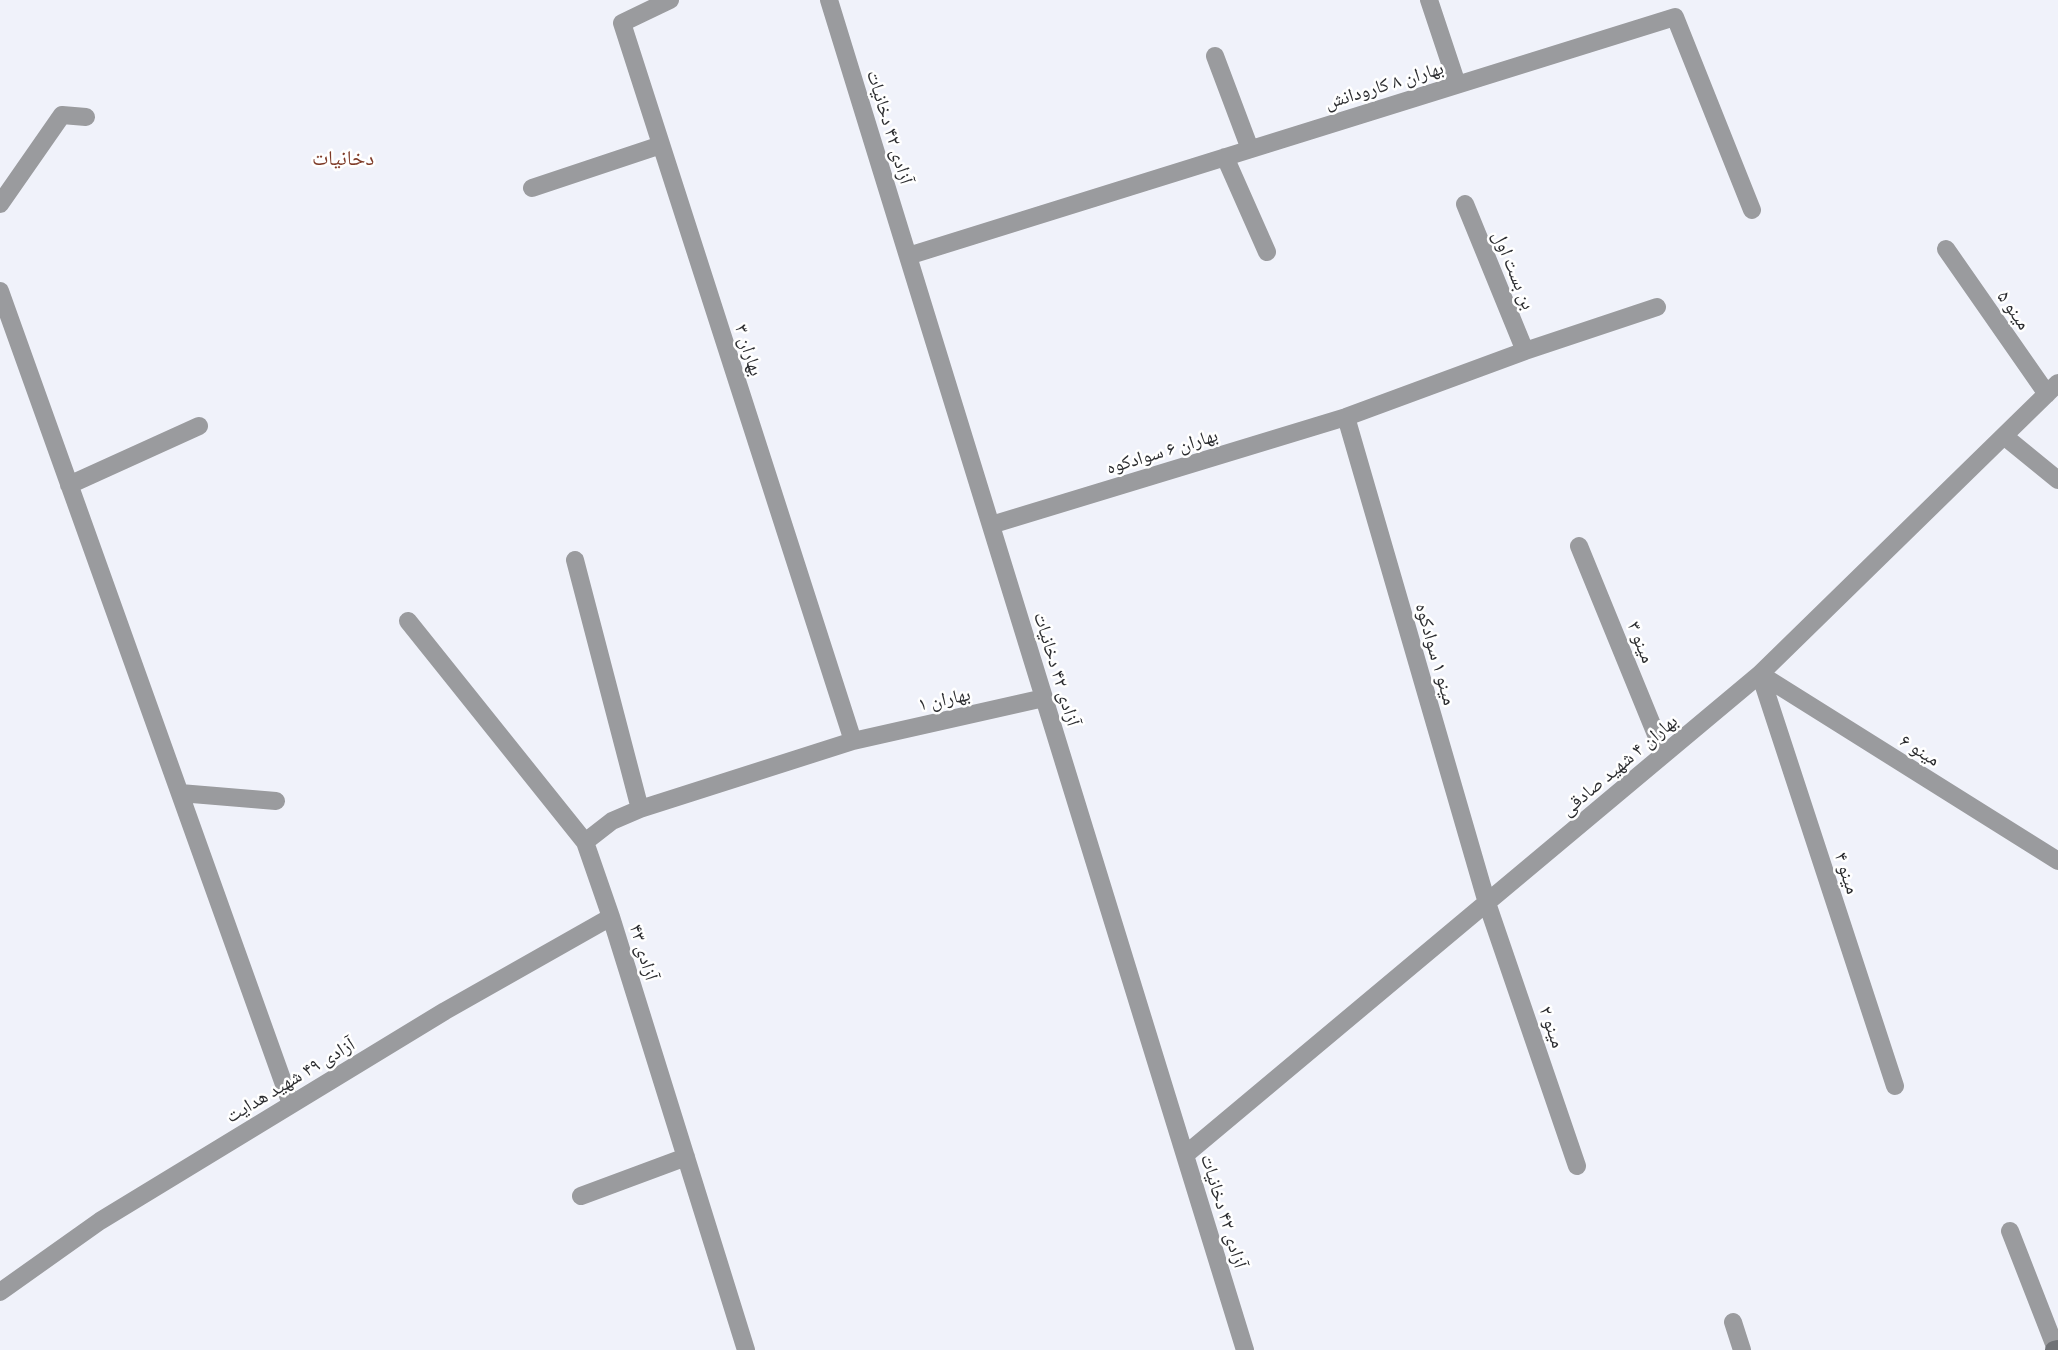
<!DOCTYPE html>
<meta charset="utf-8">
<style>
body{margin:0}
canvas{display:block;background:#f0f2fa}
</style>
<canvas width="2058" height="1350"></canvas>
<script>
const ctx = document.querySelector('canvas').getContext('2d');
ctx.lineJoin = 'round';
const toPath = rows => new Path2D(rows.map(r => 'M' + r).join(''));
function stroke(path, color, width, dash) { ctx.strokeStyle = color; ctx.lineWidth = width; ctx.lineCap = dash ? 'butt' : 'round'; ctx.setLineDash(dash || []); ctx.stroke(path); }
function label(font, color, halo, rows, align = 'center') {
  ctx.font = font + ' "Exo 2","Noto Naskh Arabic",sans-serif'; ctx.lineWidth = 5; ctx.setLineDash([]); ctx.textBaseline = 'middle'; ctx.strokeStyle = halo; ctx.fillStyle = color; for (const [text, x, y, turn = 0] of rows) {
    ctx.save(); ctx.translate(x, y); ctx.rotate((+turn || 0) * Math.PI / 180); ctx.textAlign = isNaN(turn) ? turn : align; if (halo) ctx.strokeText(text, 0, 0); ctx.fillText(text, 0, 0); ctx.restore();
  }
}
stroke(toPath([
 [670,0,622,23,853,741],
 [829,0,1245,1350],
 [1429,0,1457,84],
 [1215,56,1250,149],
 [1225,157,1267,252],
 [532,188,661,145],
 [0,204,62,115,86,117],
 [1465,204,1525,351],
 [1946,249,2047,394],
 [908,256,1675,17,1752,210],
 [0,291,291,1104],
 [1346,417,1487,903,1577,1166],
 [2004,436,2058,480],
 [69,485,199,426],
 [991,525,1346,417,1525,351,1657,307],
 [1579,546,1664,754],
 [575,560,640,809],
 [408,621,585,842],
 [1760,674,1895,1086],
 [1760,674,2058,861],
 [180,793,276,801],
 [1185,1155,1760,674,2058,383],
 [581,1196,686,1157],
 [2010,1231,2056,1349],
 [0,1292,100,1221,445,1011,611,917],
 [1733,1322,1742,1350],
 [746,1350,611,917,585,842,612,821,640,809,853,741,1044,698]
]), '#9a9b9e', 18);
stroke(toPath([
 [2054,1350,2058,1349]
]), '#707276', 18);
label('19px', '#2c2d30', '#fff', [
 ["بهاران ۸ کارودانش",1384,85,-17],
 ["آزادی ۴۲ دخانیات",890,127,73],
 ["بن بست اول",1514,270,68],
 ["مینو ۵",2014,310,55],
 ["بهاران ۳",749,350,72],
 ["بهاران ۶ سوادکوه",1162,451,-17],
 ["مینو ۳",1641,642,68],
 ["مینو ۱ سوادکوه",1436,654,74],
 ["آزادی ۴۲ دخانیات",1057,669,73],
 ["بهاران ۱",944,699,-12],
 ["مینو ۶",1920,750,32],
 ["بهاران ۴ شهید صادقی",1619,765,-40],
 ["مینو ۴",1847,873,72],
 ["آزادی ۴۳",644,952,73],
 ["مینو ۲",1552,1027,71],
 ["آزادی ۴۹ شهید هدایت",290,1080,-31],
 ["آزادی ۴۲ دخانیات",1224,1211,73]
]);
label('21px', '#7e3a27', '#fff', [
 ["دخانیات",343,158]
]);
</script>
